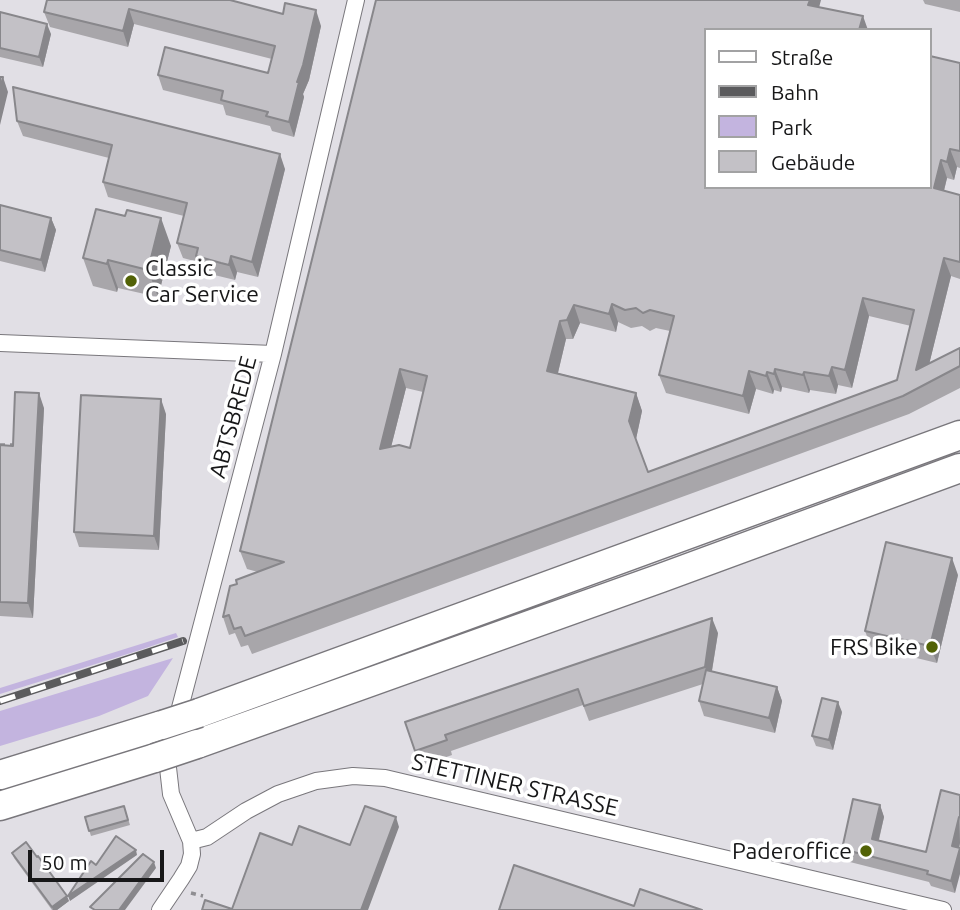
<!DOCTYPE html>
<meta charset="utf-8">
<style>
body{margin:0}
#map{position:relative;width:960px;height:910px;overflow:hidden;background:#e1dfe5;font-family:Ubuntu,sans-serif}
canvas{display:block}
.legend{position:absolute;left:704px;top:28px;width:228px;height:161px;box-sizing:border-box;background:#fff;border:2px solid #a2a2a3;margin:0;padding:9px 12px;list-style:none;font-size:21px;color:#171718}
.legend li{display:flex;align-items:center;gap:14px;height:35px}
.legend b{width:35px;border:2px solid #a2a2a3}
.scale{position:absolute;left:28px;top:850px;width:136px;height:32px;box-sizing:border-box;border:4px solid #171718;border-top:0;padding-left:9px;font-size:21px;line-height:24px;white-space:nowrap;color:#171718;-webkit-text-stroke:5px #fff;paint-order:stroke}
</style>
<div id="map">
<canvas width="960" height="910"></canvas>
<ul class="legend">
<li><b style="height:9px;background:#fff"></b>Straße</li>
<li><b style="height:9px;background:#5b5b5d"></b>Bahn</li>
<li><b style="height:19px;background:#c3b4df"></b>Park</li>
<li><b style="height:19px;background:#c3c1c6"></b>Gebäude</li>
</ul>
<div class="scale">50 m</div>
</div>
<script>
const ctx = document.querySelector('canvas').getContext('2d');
ctx.lineJoin = 'round';
function fillPath(path, color) { ctx.fillStyle = color; ctx.fill(path, 'evenodd'); }
const toPath = rows => new Path2D(rows.map(r => 'M' + r).join(''));
function stroke(path, color, width, dash) { ctx.strokeStyle = color; ctx.lineWidth = width; ctx.lineCap = dash ? 'butt' : 'round'; ctx.setLineDash(dash || []); ctx.stroke(path); }
function label(font, color, halo, rows, align = 'center') {
  ctx.font = font + ' Ubuntu,sans-serif'; ctx.lineWidth = 7; ctx.setLineDash([]); ctx.textBaseline = 'middle'; ctx.strokeStyle = halo; ctx.fillStyle = color; for (const [text, x, y, turn = 0] of rows) {
    ctx.save(); ctx.translate(x, y); ctx.rotate((+turn || 0) * Math.PI / 180); ctx.textAlign = isNaN(turn) ? turn : align; if (halo) ctx.strokeText(text, 0, 0); ctx.fillText(text, 0, 0); ctx.restore();
  }
}
fillPath(toPath([
 [176,633,178,637,137,651,0,694,0,688],
 [173,658,148,696,99,716,0,746,0,711]
]), '#c3b4df');
const street = toPath([
 [0,343,273,354],
 [176,723,273,354,356,0],
 [191,841,207,837,246,811,278,794,316,781,353,776,385,778,943,910],
 [160,910,181,879,189,866,192,854,191,841,171,794,167,759,169,748]
]);
const highway = toPath([
 [199,713,960,435],
 [197,744,661,578,960,468],
 [0,775,162,725],
 [0,806,155,758]
]);
stroke(street, '#79777c', 18);
stroke(highway, '#79777c', 31);
stroke(toPath([
 [0,445,15,445],
 [191,893,203,896]
]), '#8f8e92', 3.5, [5, 5]);
stroke(street, '#fff', 16);
stroke(highway, '#fff', 28);
const rail = toPath([
 [0,701,183,641]
]);
stroke(rail, '#5b5b5d', 8);
stroke(rail, '#fff', 5, [16]);
const highwayBridge = toPath([
 [162,725,199,713],
 [155,758,197,744]
]);
stroke(highwayBridge, '#79777c', 31, []);
stroke(highwayBridge, '#fff', 28);
fillPath(toPath([
 [47,0,321,26,309,80,303,94,304,97,294,137,272,131,270,126,226,115,223,105,163,90,158,75,268,73,272,59,134,24,128,47,50,27,44,12],
 [376,0,706,30,960,63,960,168,957,167,954,180,947,178,944,191,960,195,960,279,951,276,929,364,960,348,960,388,909,414,252,654,248,645,241,647,235,633,229,635,223,617,237,584,258,572,247,569,240,551],
 [869,316,911,326,897,380,648,472,636,439,642,411,636,393,558,373,566,339,573,339,580,323,616,332,618,322,631,328,642,326,650,331,656,328,670,331,659,375,666,393,749,414,756,389,773,394,774,390,781,392,782,387,809,393,810,390,836,394,838,385,852,388],
 [406,388,423,392,410,448,391,447],
 [923,0,960,0,960,12,925,4],
 [0,12,51,34,43,67,0,57],
 [17,121,285,169,258,277,237,272,235,280,202,272,198,262,183,258,177,243,184,216,108,197,103,182,109,158,23,136],
 [0,205,51,218,56,230,45,272,0,261],
 [125,216,171,246,158,297,118,288,117,292,93,286,83,258],
 [44,408,33,618,0,616,0,445,13,446],
 [166,414,159,550,79,547,74,532],
 [958,575,937,663,871,647,865,631],
 [718,633,712,671,777,687,782,701,775,733,704,716,699,701,703,684,589,721,583,705,451,751,452,755,421,766,405,722],
 [842,712,833,750,816,746,812,736],
 [960,795,960,843,955,893,931,886,929,882,846,861,842,849,880,805,884,817,879,840,926,852],
 [124,806,130,825,91,836,85,817],
 [12,853,69,901,57,910,52,910,14,858]
]), '#a8a6aa');
fillPath(toPath([
 [810,0,821,0,815,23,808,5],
 [129,9,134,24,128,47,123,31],
 [316,10,321,26,309,80,303,94,304,97,294,137,289,122,297,82],
 [863,16,868,30,859,30],
 [47,24,51,34,43,67,39,57],
 [3,77,8,92,0,125,0,89],
 [950,149,957,167,954,180,947,162],
 [280,154,285,169,258,277,252,262],
 [941,160,947,178,940,206,934,188],
 [51,218,56,230,45,272,41,260],
 [161,218,171,246,158,297,148,270],
 [231,256,237,272,235,280,229,265],
 [944,258,951,276,924,385,916,370],
 [108,260,118,288,117,292,107,264],
 [863,298,869,316,852,388,845,370],
 [612,304,618,322,616,332,609,314],
 [574,305,580,323,573,339,567,320],
 [560,321,566,339,554,389,547,371],
 [832,367,838,385,836,394,829,376],
 [400,369,406,388,386,467,380,449],
 [775,369,782,387,781,392,774,374],
 [749,371,756,389,749,414,743,396],
 [767,372,774,390,773,394,766,376],
 [804,372,810,390,809,393,803,375],
 [39,393,44,408,33,618,28,603],
 [636,393,642,411,636,439,629,421],
 [161,399,166,414,159,550,154,536],
 [952,558,958,575,937,663,930,646],
 [712,618,718,633,710,682,705,667],
 [777,687,782,701,775,733,769,718],
 [838,702,842,712,833,750,829,740],
 [880,805,884,817,876,851,872,839],
 [396,817,399,827,368,910,361,910],
 [959,817,960,843,956,858,952,846],
 [960,848,960,874,955,893,951,881],
 [136,850,137,855,70,901,68,896],
 [154,862,156,868,125,910,119,910],
 [67,896,69,901,57,910,53,910,52,907]
]), '#88878b');
const building = toPath([
 [47,0,230,0,283,14,285,3,316,10,303,65,297,82,299,82,289,122,266,116,268,112,221,100,223,91,158,75,165,47,268,73,275,46,129,9,123,31,44,12,47,0],
 [376,0,810,0,808,5,863,16,859,30,706,30,706,187,930,187,930,56,960,63,960,151,950,149,947,162,941,160,934,188,960,195,960,262,944,258,916,370,960,348,960,366,903,396,245,636,241,627,234,629,229,615,223,617,230,586,237,584,236,580,284,562,240,551,376,0],
 [863,298,914,310,897,380,648,472,629,421,636,393,547,371,560,321,567,320,574,305,609,314,612,304,625,310,636,308,643,313,650,310,674,316,659,375,743,396,749,371,766,376,767,372,774,374,775,369,803,375,804,372,829,376,832,367,845,370,863,298],
 [400,369,427,376,410,448,399,445,380,449,400,369],
 [0,12,47,24,39,57,0,48,0,12],
 [0,77,3,77,0,89,0,77],
 [13,87,280,154,252,262,231,256,229,265,221,263,196,256,198,248,177,243,187,203,103,182,112,145,17,121,13,87],
 [0,205,51,218,41,260,0,250,0,205],
 [96,209,125,216,127,210,161,218,148,270,108,260,107,264,83,258,96,209],
 [15,392,39,393,28,603,0,602,0,445,13,446,15,392],
 [81,395,161,399,154,536,74,532,81,395],
 [886,542,952,558,930,646,865,631,886,542],
 [712,618,705,667,584,706,578,689,445,735,447,740,415,751,405,722,712,618],
 [706,670,777,687,769,718,699,701,706,670],
 [822,698,838,702,829,740,812,736,822,698],
 [941,790,960,795,960,817,959,817,952,846,960,848,951,881,927,874,928,871,842,849,853,799,880,805,872,839,926,852,941,790],
 [124,806,128,820,89,831,85,817,124,806],
 [365,806,396,817,361,910,202,910,205,900,232,909,260,833,292,845,299,826,350,845,365,806],
 [116,836,136,850,68,896,91,861,96,865,116,836],
 [26,842,37,857,38,856,67,896,52,907,12,853,26,842],
 [143,854,154,862,119,910,95,910,90,907,143,854],
 [514,865,634,906,640,889,702,910,499,910,514,865]
]);
fillPath(building, '#c3c1c6');
stroke(building, '#88878b', 2);
for (const [x, y, r, color] of [
 [131,281,7,"#526206"],
 [932,647,7,"#526206"],
 [866,851,7,"#526206"]
]) { const dot = new Path2D(); dot.arc(x, y, r, 0, 2 * Math.PI); ctx.fillStyle = color; ctx.fill(dot); stroke(dot, '#fff', 2.5); }
label('23px', '#171718', '#fff', [
 ["Classic",145,268,"left"],
 ["Car Service",145,294,"left"],
 ["FRS Bike",918,647],
 ["Paderoffice",852,851]
], 'right');
label('23px', '#171718', '#fff', [
 ["ABTSBREDE",233,417,-75],
 ["STETTINER STRASSE",515,785,13]
]);
</script>
